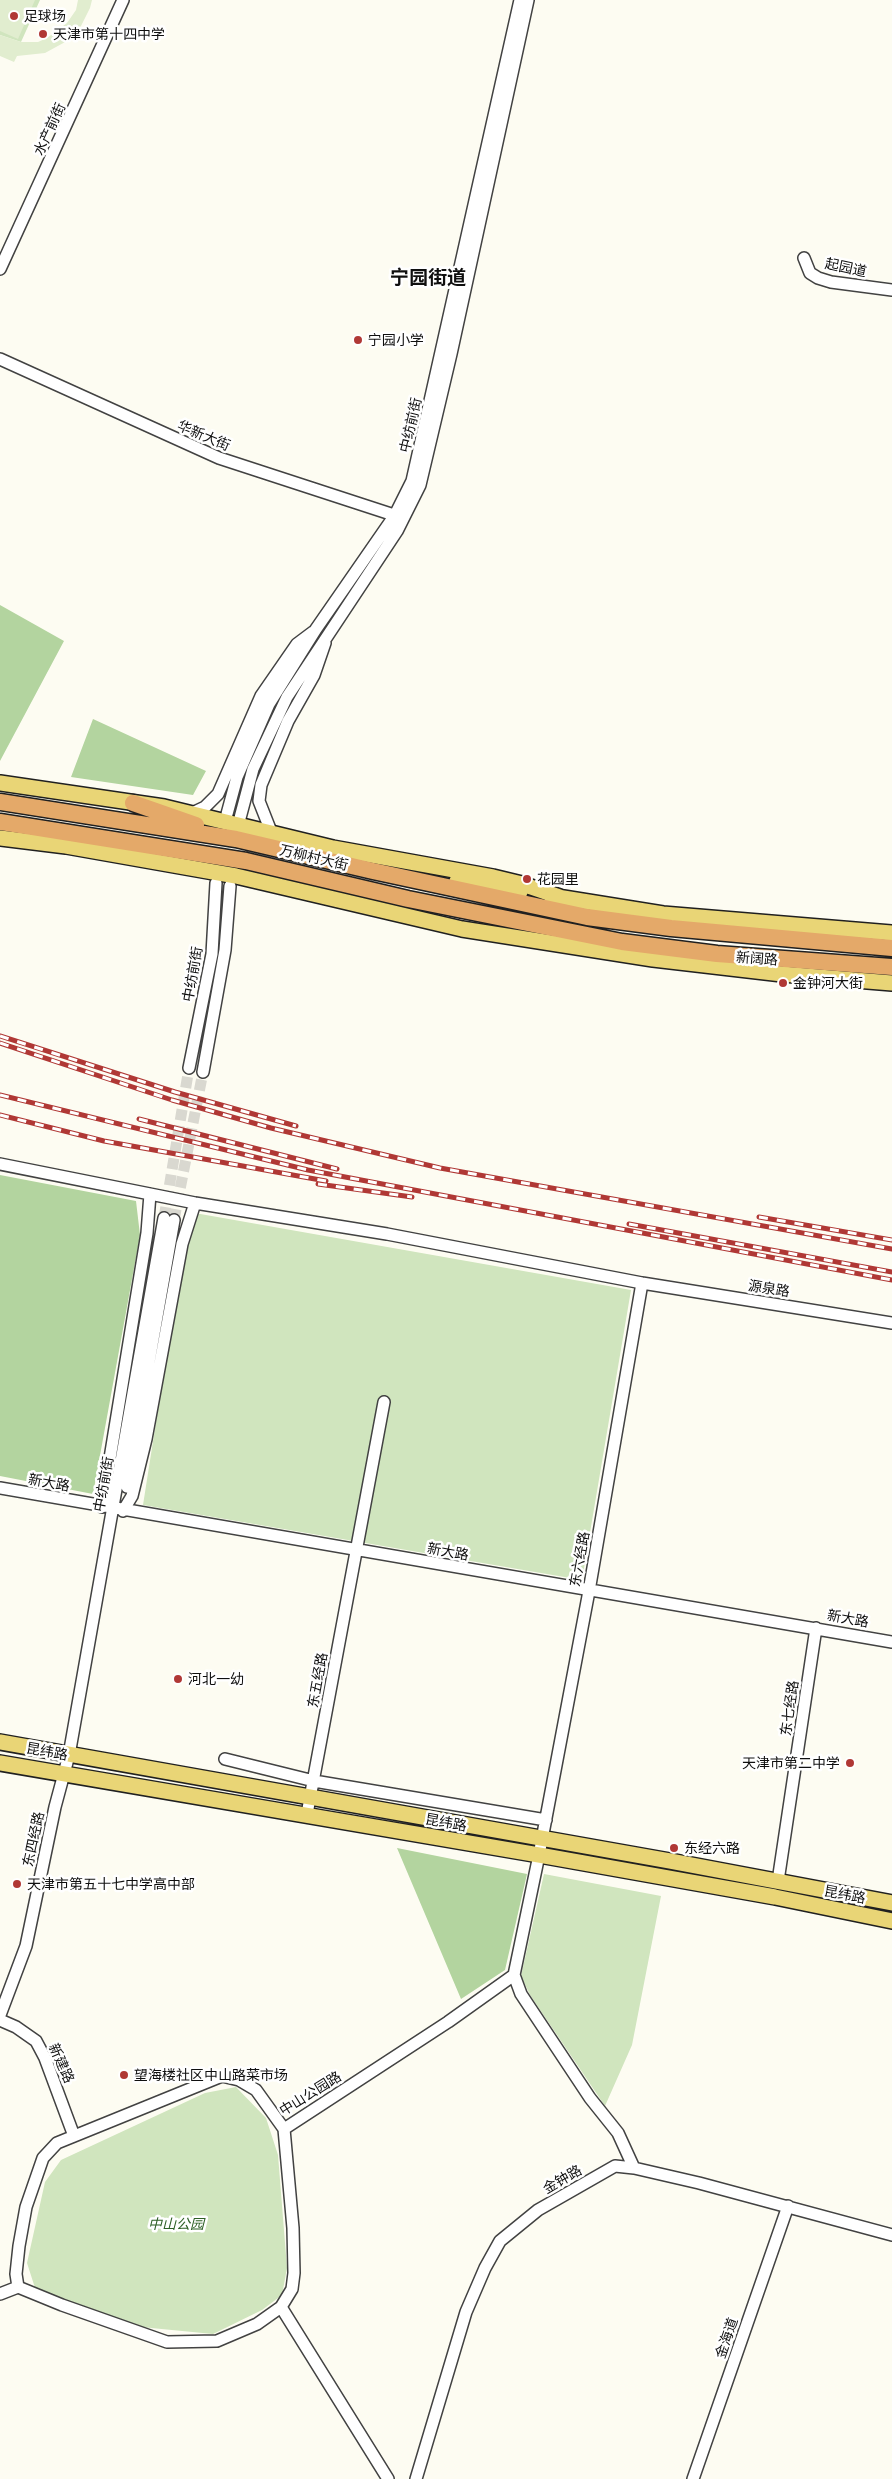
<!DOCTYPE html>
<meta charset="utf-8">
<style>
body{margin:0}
canvas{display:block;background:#fdfcf2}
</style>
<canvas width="892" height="2479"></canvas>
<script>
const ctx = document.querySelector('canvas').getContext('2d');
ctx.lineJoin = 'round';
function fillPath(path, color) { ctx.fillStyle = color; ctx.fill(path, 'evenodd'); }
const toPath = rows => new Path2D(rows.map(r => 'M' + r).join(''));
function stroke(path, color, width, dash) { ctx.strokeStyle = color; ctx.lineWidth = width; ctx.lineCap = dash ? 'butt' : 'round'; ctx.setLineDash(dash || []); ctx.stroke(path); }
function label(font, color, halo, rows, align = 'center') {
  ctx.font = font + ' Georgia,"Noto Sans SC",serif'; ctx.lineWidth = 5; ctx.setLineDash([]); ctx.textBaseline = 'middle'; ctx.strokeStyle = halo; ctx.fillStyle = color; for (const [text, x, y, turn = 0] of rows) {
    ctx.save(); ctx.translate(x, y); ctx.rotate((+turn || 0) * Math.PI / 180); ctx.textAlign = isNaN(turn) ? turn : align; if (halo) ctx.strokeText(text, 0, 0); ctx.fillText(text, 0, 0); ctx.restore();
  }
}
fillPath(toPath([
 [0,0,40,0,21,42,0,35],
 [189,1212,631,1290,582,1580,143,1505],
 [544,1874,661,1896,632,2045,605,2106,530,1995,521,1976],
 [236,2087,266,2118,278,2155,287,2268,282,2295,262,2310,213,2334,141,2327,36,2291,27,2263,45,2182,61,2160,205,2093]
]), '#d0e5be');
fillPath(toPath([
 [0,605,64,641,0,761],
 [93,719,206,771,193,795,71,777],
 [0,1175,136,1201,140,1235,93,1494,0,1476],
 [397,1848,527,1874,505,1970,461,1999]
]), '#b3d49f');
fillPath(toPath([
 [0,0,35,0,18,39,0,31],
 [78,0,92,0,90,8,81,26,67,41,45,53,17,56,14,62,0,56,0,35,21,42,38,42,47,38,67,23,76,10]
]), '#e1edcf');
stroke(toPath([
 [164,1218,189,1068],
 [174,1220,203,1072]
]), '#d9d8d0', 11, [11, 5.5]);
const minor = toPath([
 [804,258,810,273,818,278,831,282,892,290],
 [0,269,123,0],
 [0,359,219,458,400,517],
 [190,814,205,807,218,794,261,696,297,644,313,632],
 [227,814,237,777,269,704,316,629,395,515,412,481,520,0],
 [240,818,253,769,287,697,397,531,420,485,451,354,528,0],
 [272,834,259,801,261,785,288,721,314,675,325,643],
 [189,1068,212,954,216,883],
 [203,1072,225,950,230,886],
 [0,1164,195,1203,387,1234,642,1283,892,1323],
 [127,1487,174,1220],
 [0,1488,892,1642],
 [102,1507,147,1233,150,1194],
 [123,1511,132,1496,146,1439,182,1244,195,1203],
 [225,1759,314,1781,546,1820],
 [307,1814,384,1402],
 [778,1881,816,1628],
 [0,2015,26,1946,55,1807,69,1755,164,1218],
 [0,2020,16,2027,36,2041,45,2058,74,2136],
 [222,2076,239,2080,256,2090,284,2129,293,2228,294,2273,292,2289,281,2307,257,2324,217,2341,167,2342,62,2305,18,2287,16,2274,19,2246,26,2207,43,2158,57,2143,222,2076],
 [284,2129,448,2022,514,1975],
 [634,2168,618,2133,590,2098,521,1994,514,1975,539,1855,589,1591,642,1283],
 [0,2294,18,2287],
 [281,2307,388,2479],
 [416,2479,466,2312,485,2268,500,2241,538,2210,615,2166,634,2168,699,2183,892,2235],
 [693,2479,788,2206]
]);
const major = toPath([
 [0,783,164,807,333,848,493,877,522,884,560,897],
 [0,838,66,846,236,876,462,929,653,959,782,974,892,983],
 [457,881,520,892],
 [551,896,663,914,892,933],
 [0,1742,670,1861,892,1903],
 [0,1763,539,1855,775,1897,892,1921]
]);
const highway = toPath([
 [0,802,236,839,373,871,587,917,671,928,892,948],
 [133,803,196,825],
 [0,822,246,861,408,899,622,942,717,954,892,967]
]);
stroke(minor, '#424242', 14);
stroke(major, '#202020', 18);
stroke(highway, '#202020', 19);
stroke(minor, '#fff', 11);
stroke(major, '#e9d576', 15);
stroke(highway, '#e4a969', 16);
const rail = toPath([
 [0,1036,175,1092,296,1126],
 [0,1043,172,1100,271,1128,440,1168,892,1249],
 [0,1095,308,1170,892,1280],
 [0,1115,104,1141,326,1181],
 [139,1119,337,1169],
 [318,1184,412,1197],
 [759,1217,892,1240],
 [629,1224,892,1272]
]);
stroke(rail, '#b03835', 5);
stroke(rail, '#fff', 3, [9]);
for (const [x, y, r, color] of [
 [14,16,5,"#b03835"],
 [43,34,5,"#b03835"],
 [358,340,5,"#b03835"],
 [527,879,5,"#b03835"],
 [783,983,5,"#b03835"],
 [178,1679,5,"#b03835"],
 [850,1763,5,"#b03835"],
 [674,1848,5,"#b03835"],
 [17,1884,5,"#b03835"],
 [124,2075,5,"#b03835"]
]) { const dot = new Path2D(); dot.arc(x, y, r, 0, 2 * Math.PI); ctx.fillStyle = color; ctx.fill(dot); stroke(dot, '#fff', 2); }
label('14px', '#0f0f0f', '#fff', [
 ["足球场",24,16],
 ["天津市第十四中学",53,34],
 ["宁园小学",368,340],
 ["花园里",537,879],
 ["金钟河大街",793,983],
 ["河北一幼",188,1679],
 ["天津市第二中学",840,1763,"right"],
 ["东经六路",684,1848],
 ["天津市第五十七中学高中部",27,1884],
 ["望海楼社区中山路菜市场",134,2075]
], 'left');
label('14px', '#0f0f0f', '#fff', [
 ["水产前街",49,129,-65],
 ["起园道",846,267,12],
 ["中纺前街",410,425,-77],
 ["华新大街",204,435,23],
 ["万柳村大街",314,857,13],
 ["新阔路",757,958,4],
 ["中纺前街",192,974,-80],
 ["源泉路",769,1288,9],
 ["新大路",49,1482,10],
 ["中纺前街",103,1484,-80],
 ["新大路",448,1551,10],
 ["东六经路",579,1559,-80],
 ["新大路",848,1618,10],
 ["东五经路",317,1680,-80],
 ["东七经路",789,1708,-82],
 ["昆纬路",47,1751,10],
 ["昆纬路",446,1822,10],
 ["东四经路",33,1839,-78],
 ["昆纬路",845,1894,11],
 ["新建路",62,2063,66],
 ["中山公园路",310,2093,-32],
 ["金钟路",562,2179,-30],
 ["金海道",726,2338,-71]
]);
label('italic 14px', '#2e6026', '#fff', [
 ["中山公园",176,2224]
]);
label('bold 19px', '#0f0f0f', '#fff', [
 ["宁园街道",428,277]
]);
</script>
